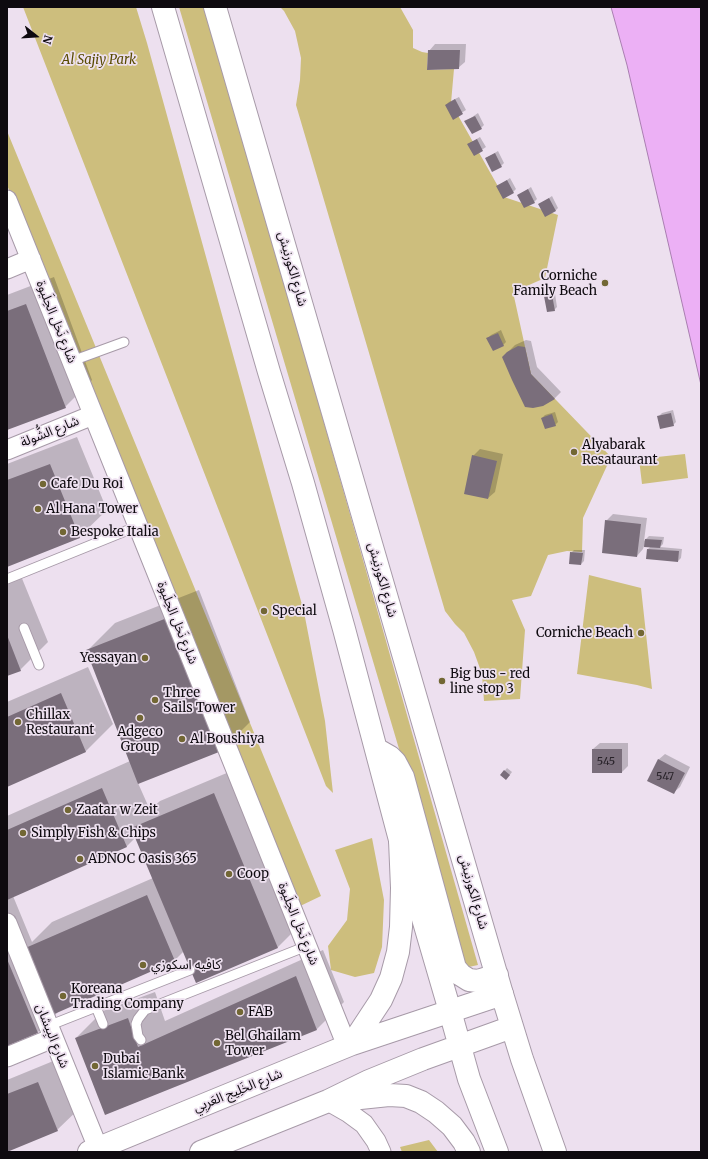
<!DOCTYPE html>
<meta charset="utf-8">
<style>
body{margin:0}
#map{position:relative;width:708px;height:1159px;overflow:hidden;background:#ede0ef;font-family:Merriweather,serif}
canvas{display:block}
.frame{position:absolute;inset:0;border:8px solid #0e0a0f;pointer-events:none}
.north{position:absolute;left:16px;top:16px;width:40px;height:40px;-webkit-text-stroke:3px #ede0ef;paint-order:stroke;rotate:107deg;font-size:11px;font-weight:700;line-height:16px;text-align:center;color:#0e0a0f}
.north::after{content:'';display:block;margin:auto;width:14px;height:18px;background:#0e0a0f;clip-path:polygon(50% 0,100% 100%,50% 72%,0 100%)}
</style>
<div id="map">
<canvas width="708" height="1159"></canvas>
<div class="frame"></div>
<div class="north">N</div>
</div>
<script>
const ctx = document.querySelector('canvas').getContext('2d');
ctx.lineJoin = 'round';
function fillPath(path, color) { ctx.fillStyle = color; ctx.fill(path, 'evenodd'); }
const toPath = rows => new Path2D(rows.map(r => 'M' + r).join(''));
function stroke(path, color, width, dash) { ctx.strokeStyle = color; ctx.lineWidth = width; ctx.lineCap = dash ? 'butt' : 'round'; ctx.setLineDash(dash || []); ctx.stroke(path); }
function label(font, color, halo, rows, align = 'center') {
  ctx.font = font + ' Merriweather,"Noto Sans Arabic",serif'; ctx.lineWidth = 3.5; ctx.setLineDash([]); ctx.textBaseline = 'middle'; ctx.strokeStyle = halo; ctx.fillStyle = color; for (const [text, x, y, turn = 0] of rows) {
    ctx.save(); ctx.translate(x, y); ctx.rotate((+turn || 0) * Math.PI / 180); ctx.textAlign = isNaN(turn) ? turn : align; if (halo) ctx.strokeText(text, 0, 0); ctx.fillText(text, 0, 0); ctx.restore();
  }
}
fillPath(toPath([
 [23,7,136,7,147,43,304,612,325,721,333,793,326,786],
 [179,7,206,7,478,965,464,968],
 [280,7,400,7,413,30,413,48,422,52,428,53,427,70,454,69,451,103,504,197,558,215,545,278,513,292,531,374,611,457,583,518,582,552,567,551,548,555,531,596,512,600,525,630,520,699,484,701,482,674,474,652,464,633,455,624,445,611,296,105,300,80,301,58,295,31,284,11],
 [7,131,321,896,296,908,7,185],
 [685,454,688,478,642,484,639,459],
 [589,575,641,588,652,689,637,685,577,674],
 [372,838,384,900,382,947,374,973,355,977,331,970,328,946,347,920,350,889,335,850],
 [429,1140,438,1152,402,1152,400,1147]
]), '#cdbe7d');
const water = toPath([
 [611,7,701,7,701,385,627,65,611,7]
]);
fillPath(water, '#ecb0f5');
stroke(water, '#a97eb0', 1);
fillPath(toPath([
 [435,44,466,44,465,62,458,68,429,51],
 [459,97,466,110,453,118,446,105,449,102],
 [478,113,484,125,481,128,465,122],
 [480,137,486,147,474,155,468,144],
 [498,151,504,163,501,166,486,158],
 [510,178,516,189,513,192,498,186],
 [531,187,537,199,534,202,519,195],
 [552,196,558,208,555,211,540,204],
 [54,277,92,380,65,407,7,429,7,295],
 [554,287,557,307,554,310,544,291,547,288],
 [501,330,506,342,503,345,488,338,491,335],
 [526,340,531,341,537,367,561,392,555,398,543,405,503,357,515,345],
 [673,410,676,422,673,425,659,416,662,413],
 [555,412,558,422,555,425,542,418,545,415],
 [77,437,107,510,79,537,7,566,7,464],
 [480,449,503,454,495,492,488,498,473,456],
 [613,514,647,518,644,541,649,536,664,537,663,544,660,547,682,549,681,558,678,561,647,558,648,549,651,546,644,546,643,549,637,556,606,521],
 [574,550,585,550,584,561,581,564,571,553],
 [21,576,48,642,20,670,7,675,7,581],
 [199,590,250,722,223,749,138,783,150,810,160,801,241,767,305,920,278,947,184,951,175,960,59,1011,38,1032,7,1045,7,816,130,761,88,650,115,623],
 [136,837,153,878,52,922,32,942,13,896,127,846],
 [88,667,113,724,85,752,7,786,7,702],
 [600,743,628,743,628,766,622,772,593,749],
 [665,754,690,767,680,787,673,793,658,760],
 [507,768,512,772,509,776,501,775],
 [323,950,344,1002,317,1029,106,1114,76,1038,103,1011,155,992,165,1021],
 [63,1057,83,1105,57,1130,7,1151,7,1080]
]), '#0003');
fillPath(toPath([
 [428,50,460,50,459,69,427,70],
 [455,99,463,114,453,120,445,105],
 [475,116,482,129,472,134,464,121],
 [477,139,483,151,474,156,467,144],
 [495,153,502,167,492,172,485,158],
 [507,180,514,193,503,199,496,186],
 [528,189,535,203,524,208,517,195],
 [549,198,556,211,545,217,538,204],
 [551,289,555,311,547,312,543,291],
 [26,304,66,408,7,430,7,311],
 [498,333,504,346,493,351,486,338],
 [518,346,525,347,531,374,555,399,543,406,533,408,525,407,512,380,502,357,507,352],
 [671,413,674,426,660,429,657,416],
 [552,414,556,426,545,429,541,418],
 [472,455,497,461,488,499,464,494],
 [50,464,80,538,7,567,7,480],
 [605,520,641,524,637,557,602,553],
 [645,539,662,540,660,548,644,547],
 [647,549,679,551,678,562,646,559],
 [570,552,583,553,581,565,569,564],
 [172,616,224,750,138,784,86,650],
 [7,635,21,671,7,676],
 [61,693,86,752,7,787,7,717],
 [592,749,622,749,622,773,592,773],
 [658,759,685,773,674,794,647,781],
 [504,770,510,775,506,780,500,775],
 [102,788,127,847,7,900,7,830],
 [214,793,278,948,196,983,131,828],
 [147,895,175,961,52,1015,23,949],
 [7,959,38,1033,7,1046],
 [296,976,317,1030,105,1115,75,1038,128,1018,138,1047],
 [38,1082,58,1131,7,1152,7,1094]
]), '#7a6e7b');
const service = toPath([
 [72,361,124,342],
 [7,579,138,526],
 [24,628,39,665],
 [96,1007,103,1024],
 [48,1026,190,970],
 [141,1040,138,1036,136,1024,138,1019,145,1010,307,946]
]);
const minor = toPath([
 [7,200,347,1046],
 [7,269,31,259],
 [7,450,93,415],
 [7,923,98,1148],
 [7,1057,53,1038],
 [328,1101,349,1113,364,1124,376,1141,381,1152]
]);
const secondary = toPath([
 [163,7,269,372,303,483,344,629,400,840,450,1011],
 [215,7,502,994],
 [376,749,390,757,395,762,403,777,455,968,461,975,469,980,478,981,497,975]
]);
const trunk = toPath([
 [450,1011,469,1079,497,1152],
 [352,1044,381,1000,391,978,398,952,401,927,402,888,400,840],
 [341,1100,389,1095,406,1096,421,1102,436,1112,452,1126,464,1142,469,1152],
 [89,1152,352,1044,502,994,522,1059,555,1152],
 [201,1152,328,1101,369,1081,423,1059,512,1027]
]);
stroke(service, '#a79aa8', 11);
stroke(minor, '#a79aa8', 21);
stroke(secondary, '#a79aa8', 24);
stroke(trunk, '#a79aa8', 24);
stroke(service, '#fff', 9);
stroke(minor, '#fff', 19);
stroke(secondary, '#fff', 22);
stroke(trunk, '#fff', 22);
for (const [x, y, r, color] of [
 [605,283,4,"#726734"],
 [574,452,4,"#726734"],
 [43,484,4,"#726734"],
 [38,509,4,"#726734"],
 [63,532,4,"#726734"],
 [264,611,4,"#726734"],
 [641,633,4,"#726734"],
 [145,658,4,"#726734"],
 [442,681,4,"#726734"],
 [155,700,4,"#726734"],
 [140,718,4,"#726734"],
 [18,722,4,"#726734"],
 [182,739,4,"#726734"],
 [68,810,4,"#726734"],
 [23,833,4,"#726734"],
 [80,859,4,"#726734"],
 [229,874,4,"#726734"],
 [143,965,4,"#726734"],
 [63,996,4,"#726734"],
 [240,1012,4,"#726734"],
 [217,1043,4,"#726734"],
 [95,1066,4,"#726734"]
]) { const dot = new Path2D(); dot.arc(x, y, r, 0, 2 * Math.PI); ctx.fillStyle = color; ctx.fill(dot); stroke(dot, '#ede0ef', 1.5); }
label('11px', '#29232a', null, [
 ["545",606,762],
 ["547",665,777]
]);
label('italic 13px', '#584a00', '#ede0ef', [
 ["Al Sajiy Park",99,60]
]);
label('13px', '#0e0a0f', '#ede0ef', [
 ["شارع الكورنيش",292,269,74],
 ["شارع نَخل الحِلَيوة",56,322,68],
 ["شارع الشُّولة",50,432,-22],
 ["شارع الكورنيش",382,580,74],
 ["شارع نَخل الحِلَيوة",177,623,68],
 ["شارع الكورنيش",473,892,74],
 ["شارع نَخل الحِلَيوة",298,924,68],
 ["شارع البِيشان",52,1036,68],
 ["شارع الخَلِيج العَربِي",238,1091,-22]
]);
label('13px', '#0e0a0f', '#ede0ef', [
 ["Corniche",597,276,"right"],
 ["Family Beach",597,291,"right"],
 ["Alyabarak",582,445],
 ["Resataurant",582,460],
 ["Cafe Du Roi",51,484],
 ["Al Hana Tower",46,509],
 ["Bespoke Italia",71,532],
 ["Special",272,611],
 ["Corniche Beach",633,633,"right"],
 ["Yessayan",137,658,"right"],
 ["Big bus - red",450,674],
 ["line stop 3",450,689],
 ["Three",163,693],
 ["Sails Tower",163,708],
 ["Chillax",26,715],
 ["Restaurant",26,730],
 ["Adgeco",140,732,"center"],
 ["Group",140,747,"center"],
 ["Al Boushiya",190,739],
 ["Zaatar w Zeit",76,810],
 ["Simply Fish & Chips",31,833],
 ["ADNOC Oasis 365",88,859],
 ["Coop",237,874],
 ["كافيه اسكوزي",151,965],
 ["Koreana",71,989],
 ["Trading Company",71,1004],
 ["FAB",248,1012],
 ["Bel Ghailam",225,1036],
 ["Tower",225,1051],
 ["Dubai",103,1059],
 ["Islamic Bank",103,1074]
], 'left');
</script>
